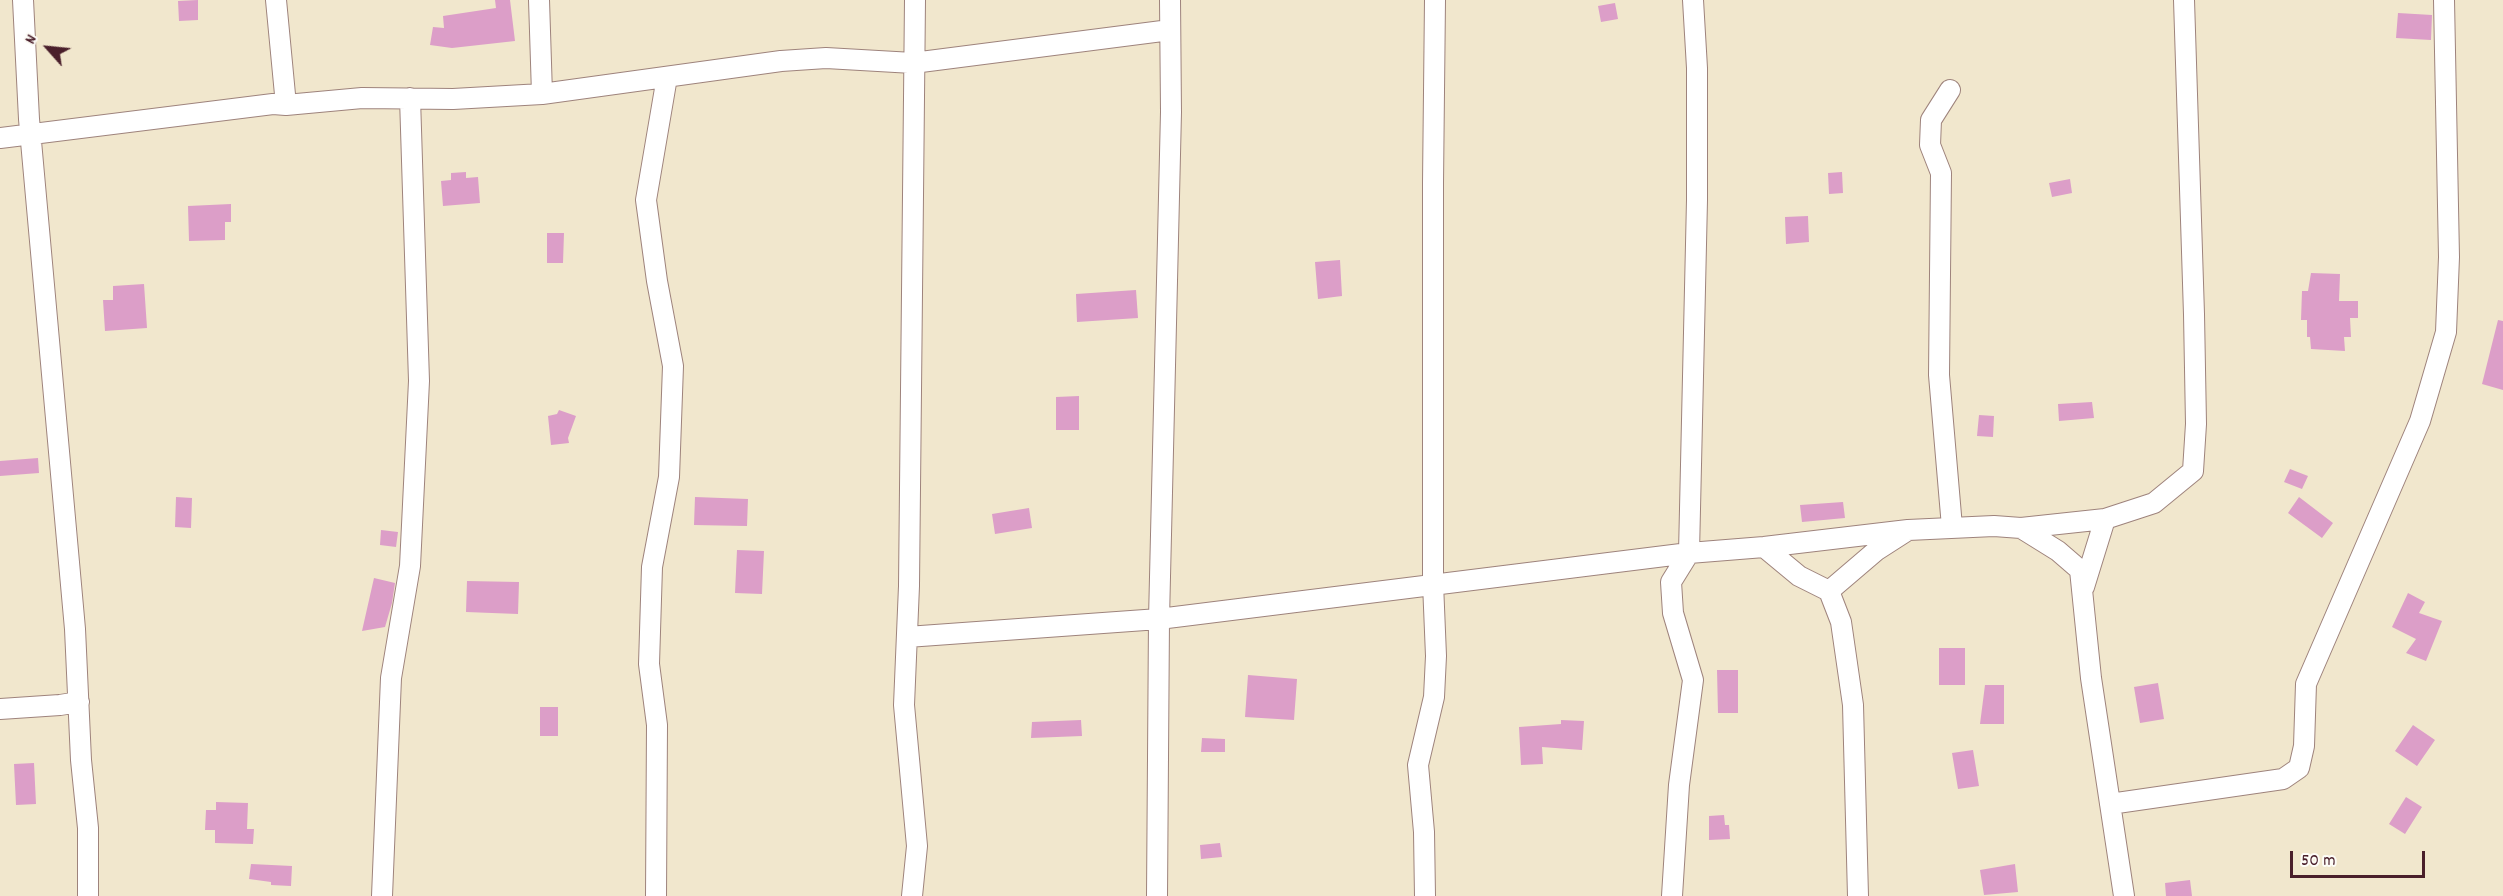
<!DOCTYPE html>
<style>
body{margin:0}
#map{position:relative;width:2503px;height:896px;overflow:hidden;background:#f1e7cd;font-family:Dekko,sans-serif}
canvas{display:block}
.north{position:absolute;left:18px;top:18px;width:60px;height:60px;-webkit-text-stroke:4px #fdfcf7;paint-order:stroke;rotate:297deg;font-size:16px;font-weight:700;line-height:24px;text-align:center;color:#4a1f2b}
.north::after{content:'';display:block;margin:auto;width:21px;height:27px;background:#4a1f2b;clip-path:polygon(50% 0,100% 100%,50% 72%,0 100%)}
.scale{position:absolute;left:2290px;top:851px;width:135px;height:27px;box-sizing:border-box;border:3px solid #4a1f2b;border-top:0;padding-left:8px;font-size:18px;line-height:21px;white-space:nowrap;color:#4a1f2b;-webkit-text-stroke:4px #fdfcf7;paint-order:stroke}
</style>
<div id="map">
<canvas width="2503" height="896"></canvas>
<div class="north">N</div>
<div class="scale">50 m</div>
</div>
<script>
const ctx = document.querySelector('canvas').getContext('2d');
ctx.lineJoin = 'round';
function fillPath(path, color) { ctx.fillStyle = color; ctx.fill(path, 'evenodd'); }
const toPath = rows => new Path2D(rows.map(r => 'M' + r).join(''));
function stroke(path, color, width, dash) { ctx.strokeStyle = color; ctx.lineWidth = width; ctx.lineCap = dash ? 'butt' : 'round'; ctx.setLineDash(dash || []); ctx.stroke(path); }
fillPath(toPath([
 [198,0,198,20,179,21,178,1],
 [495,0,510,0,515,41,452,48,430,45,433,27,444,28,443,16,496,8],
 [1615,3,1618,19,1601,22,1598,6],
 [2398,13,2432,15,2431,40,2396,38],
 [466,172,466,178,478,177,480,203,443,206,441,181,451,180,451,173],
 [1842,172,1843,193,1829,194,1828,173],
 [2070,179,2072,193,2052,197,2049,183],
 [231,204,231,222,225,222,225,240,189,241,188,206],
 [1808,216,1809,242,1786,244,1785,217],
 [547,233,564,233,563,263,547,263],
 [1340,260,1342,296,1318,299,1315,262],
 [2311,273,2340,274,2339,301,2358,301,2358,318,2350,318,2351,337,2344,337,2345,351,2311,349,2310,337,2307,337,2307,320,2301,320,2302,291,2308,291],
 [144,284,147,328,105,331,103,300,113,300,113,286],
 [1136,290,1138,318,1077,322,1076,294],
 [2498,320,2503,321,2503,390,2482,384],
 [1079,396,1079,430,1056,430,1056,397],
 [2092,402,2094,418,2059,421,2058,404],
 [559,410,576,416,568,438,569,443,551,445,548,416,557,414],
 [1979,415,1994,416,1993,437,1977,436],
 [38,458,39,473,0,476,0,461],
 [2290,469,2308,476,2302,489,2284,482],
 [176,497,192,498,191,528,175,527],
 [695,497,748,499,747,526,694,525],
 [2299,497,2333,523,2322,538,2288,513],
 [1843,502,1845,518,1802,522,1800,505],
 [1029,508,1032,528,995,534,992,514],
 [381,530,398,532,396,547,380,545],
 [737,550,764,551,762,594,735,593],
 [374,578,395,583,392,603,385,627,362,631],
 [467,581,519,582,518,614,466,612],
 [2408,593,2425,602,2419,613,2442,621,2426,661,2406,653,2416,639,2392,627],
 [1939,648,1965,648,1965,685,1939,685],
 [1717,670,1738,670,1738,713,1718,713],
 [1248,675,1297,679,1294,720,1245,717],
 [2158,683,2164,719,2140,723,2134,687],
 [1985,685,2004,685,2004,724,1980,724],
 [540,707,558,707,558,736,540,736],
 [1081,720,1082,736,1031,738,1032,722],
 [1561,720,1584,721,1582,750,1542,747,1543,764,1521,765,1519,727,1561,724],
 [2413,725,2435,740,2417,766,2395,751],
 [1202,738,1225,739,1225,752,1201,752],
 [1973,750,1979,786,1958,789,1952,753],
 [34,763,36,804,16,805,14,764],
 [2406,797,2422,807,2405,834,2389,824],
 [216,802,248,803,247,829,254,829,253,844,215,843,215,830,205,830,206,810,216,810],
 [1724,815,1725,825,1729,825,1730,839,1709,840,1709,816],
 [1220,843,1222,857,1201,859,1200,845],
 [251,864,292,866,291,886,271,885,271,882,249,879],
 [2015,864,2018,892,1984,895,1980,870],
 [2190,880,2192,896,2166,896,2165,883]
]), '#dc9ec8');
const street = toPath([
 [23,0,29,119,75,629,81,760,88,828,88,896],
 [276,0,286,105],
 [539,0,542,94],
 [1950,90,1931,120,1930,145,1941,173,1939,375,1952,527],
 [0,138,273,104,286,105,362,98,453,99,542,94,781,61,826,58,913,63,1170,30],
 [2021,528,2105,519,2154,503,2193,471,2196,424,2194,314,2184,0],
 [1764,547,1799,576,1829,591,1841,622,1853,705,1858,896],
 [2084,587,2105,519],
 [1829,591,1877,550,1905,532],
 [907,637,1159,619,1689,553,1764,547,1908,530,1994,526,2021,528,2058,551,2080,570,2091,678,2124,896],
 [0,709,60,705,79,702],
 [2110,804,2283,779,2299,768,2304,746,2306,684,2420,421,2446,332,2449,257,2444,0],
 [382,896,391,678,410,566,419,381,410,98],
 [656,896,657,725,649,664,652,567,669,477,673,366,657,281,646,200,667,77],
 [912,896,917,846,904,705,909,586,915,0],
 [1157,896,1159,619,1171,112,1170,0],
 [1425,896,1424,832,1418,765,1434,697,1436,656,1433,583,1433,183,1435,0],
 [1672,896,1679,785,1693,680,1673,613,1671,582,1689,553,1697,200,1697,68,1693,0]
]);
stroke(street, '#9e837c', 22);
stroke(street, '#fff', 20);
</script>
